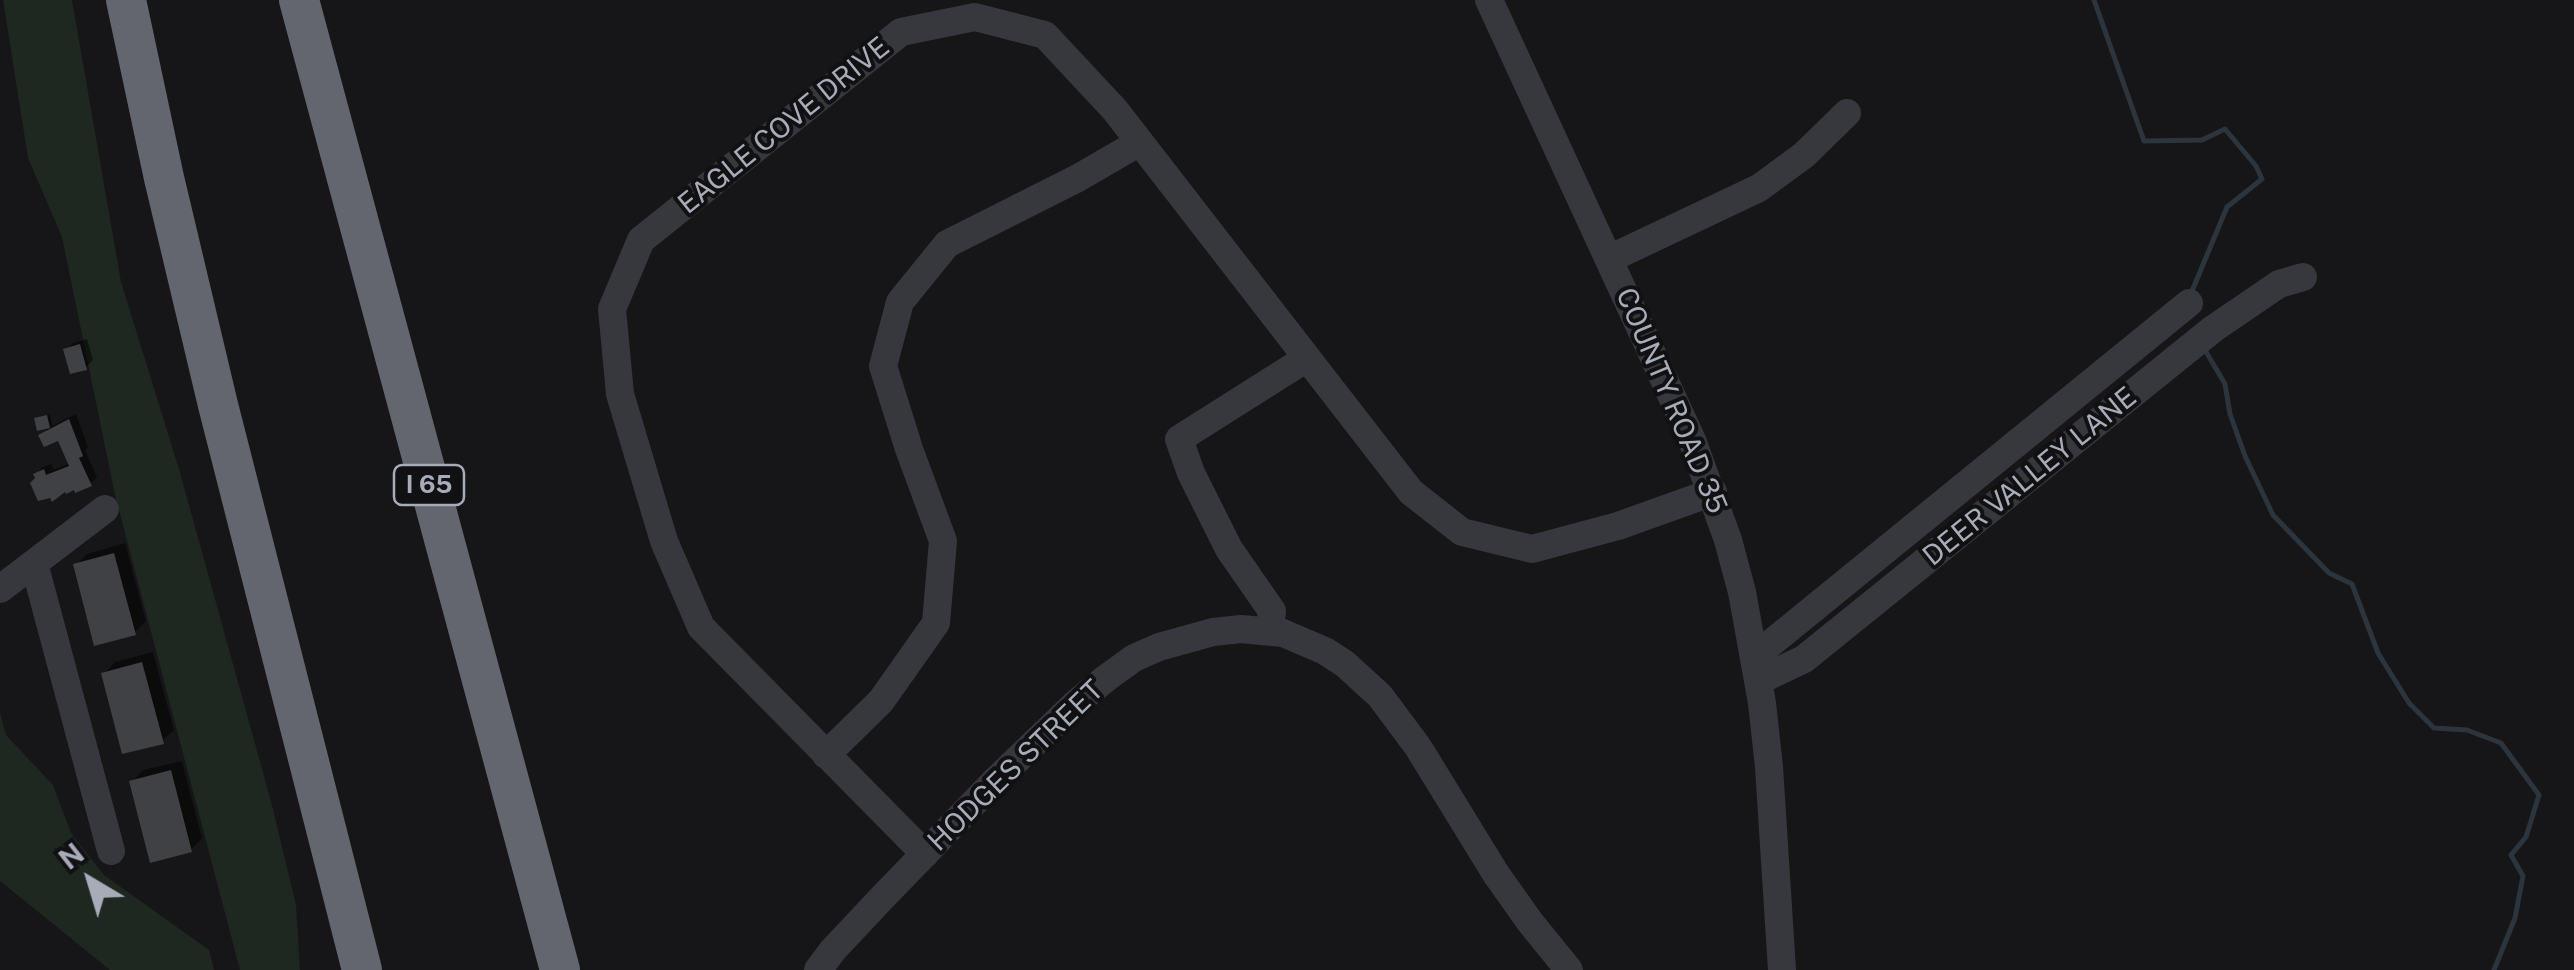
<!DOCTYPE html>
<style>
body{margin:0}
#map{position:relative;width:2574px;height:970px;overflow:hidden;background:#161618;font-family:"Public Sans",sans-serif}
canvas{display:block}
.north{position:absolute;left:40px;top:830px;width:100px;height:100px;-webkit-text-stroke:8px #111113;paint-order:stroke;rotate:322deg;font-size:28px;font-weight:700;line-height:40px;text-align:center;color:#a8acb9}
.north::after{content:'';display:block;margin:auto;width:35px;height:45px;background:#a8acb9;clip-path:polygon(50% 0,100% 100%,50% 72%,0 100%)}
</style>
<div id="map">
<canvas width="2574" height="970"></canvas>
<div class="north">N</div>
</div>
<script>
const ctx = document.querySelector('canvas').getContext('2d');
ctx.lineJoin = 'round';
function fillPath(path, color) { ctx.fillStyle = color; ctx.fill(path, 'evenodd'); }
const toPath = rows => new Path2D(rows.map(r => 'M' + r).join(''));
function stroke(path, color, width, dash) { ctx.strokeStyle = color; ctx.lineWidth = width; ctx.lineCap = dash ? 'butt' : 'round'; ctx.setLineDash(dash || []); ctx.stroke(path); }
function label(font, color, halo, rows, align = 'center') {
  ctx.font = font + ' "Public Sans",sans-serif'; ctx.lineWidth = 8; ctx.setLineDash([]); ctx.textBaseline = 'middle'; ctx.strokeStyle = halo; ctx.fillStyle = color; for (const [text, x, y, turn = 0] of rows) {
    ctx.save(); ctx.translate(x, y); ctx.rotate((+turn || 0) * Math.PI / 180); ctx.textAlign = isNaN(turn) ? turn : align; if (halo) ctx.strokeText(text, 0, 0); ctx.fillText(text, 0, 0); ctx.restore();
  }
}
fillPath(toPath([
 [3,0,72,0,121,282,179,469,272,805,296,905,300,970,240,970,115,495,62,237,28,158],
 [0,713,6,735,53,785,71,833,104,875,209,950,214,970,110,970,0,881]
]), '#1e2720');
fillPath(toPath([
 [87,339,93,360,85,368,66,350,73,343],
 [50,414,52,426,76,414,88,447,85,450,97,477,90,484,38,479,36,474,43,467,51,464,54,470,70,463,59,438,41,435,51,426,39,428,37,418],
 [125,543,146,621,134,633,76,565,87,554],
 [153,652,174,730,162,741,104,674,115,662],
 [182,761,202,838,191,850,132,782,143,770]
]), '#0007');
stroke(toPath([
 [2094,0,2144,141,2202,140,2225,129,2256,166,2262,179,2227,207,2192,291,2192,296],
 [2205,350,2225,384,2230,414,2245,456,2273,515,2329,573,2352,584,2378,653,2409,703,2434,728,2467,730,2501,743,2539,795,2526,837,2511,855,2523,876,2515,918,2494,970]
]), '#2c343d', 5);
fillPath(toPath([
 [80,344,87,370,70,374,63,349],
 [47,415,50,428,37,431,34,418],
 [69,419,83,456,79,458,92,486,75,493,74,490,66,494,65,492,52,502,50,498,38,501,30,483,35,478,33,474,44,469,46,475,69,466,58,441,44,447,38,435],
 [114,553,136,635,94,646,73,564],
 [142,662,164,744,122,754,101,673],
 [171,770,192,852,150,863,129,781]
]), '#404145');
stroke(toPath([
 [1489,0,1692,440,1728,540,1742,592,1762,703,1769,767,1782,970],
 [1609,259,1759,188,1804,155,1847,113],
 [34,563,111,851],
 [0,589,105,509],
 [1270,631,1272,611,1229,549,1191,473,1179,439,1307,358],
 [1754,657,2189,303],
 [1758,681,1804,659,2213,329,2279,284,2303,277],
 [826,755,881,701,936,623,943,541,909,449,883,366,900,302,947,244,1078,178,1140,142],
 [925,854,701,627,664,541,620,394,612,309,641,240,901,32,975,17,1045,35,1115,110,1411,492,1462,532,1532,549,1618,526,1713,492],
 [818,970,833,950,879,901,997,779,1074,705,1105,679,1134,658,1159,647,1213,632,1241,629,1283,633,1325,651,1345,664,1380,696,1418,747,1496,874,1530,922,1569,970]
]), '#37383e', 28);
stroke(toPath([
 [126,0,164,178,218,405,362,970],
 [299,0,560,970]
]), '#63666f', 40);
for (const [x, y, w] of [
 [429,485,70]
]) { const box = new Path2D(); box.roundRect(x - w / 2, y - 20, w, 40, 8); ctx.fillStyle = '#111113'; ctx.fill(box); stroke(box, '#a8acb9', 2.5); }
label('bold 25px', '#a8acb9', null, [
 ["I 65",429,485]
]);
label('28px', '#a8acb9', '#111113', [
 ["EAGLE COVE DRIVE",784,126,-39],
 ["COUNTY ROAD 35",1671,401,67],
 ["DEER VALLEY LANE",2030,477,-39],
 ["HODGES STREET",1016,766,-44]
]);
</script>
